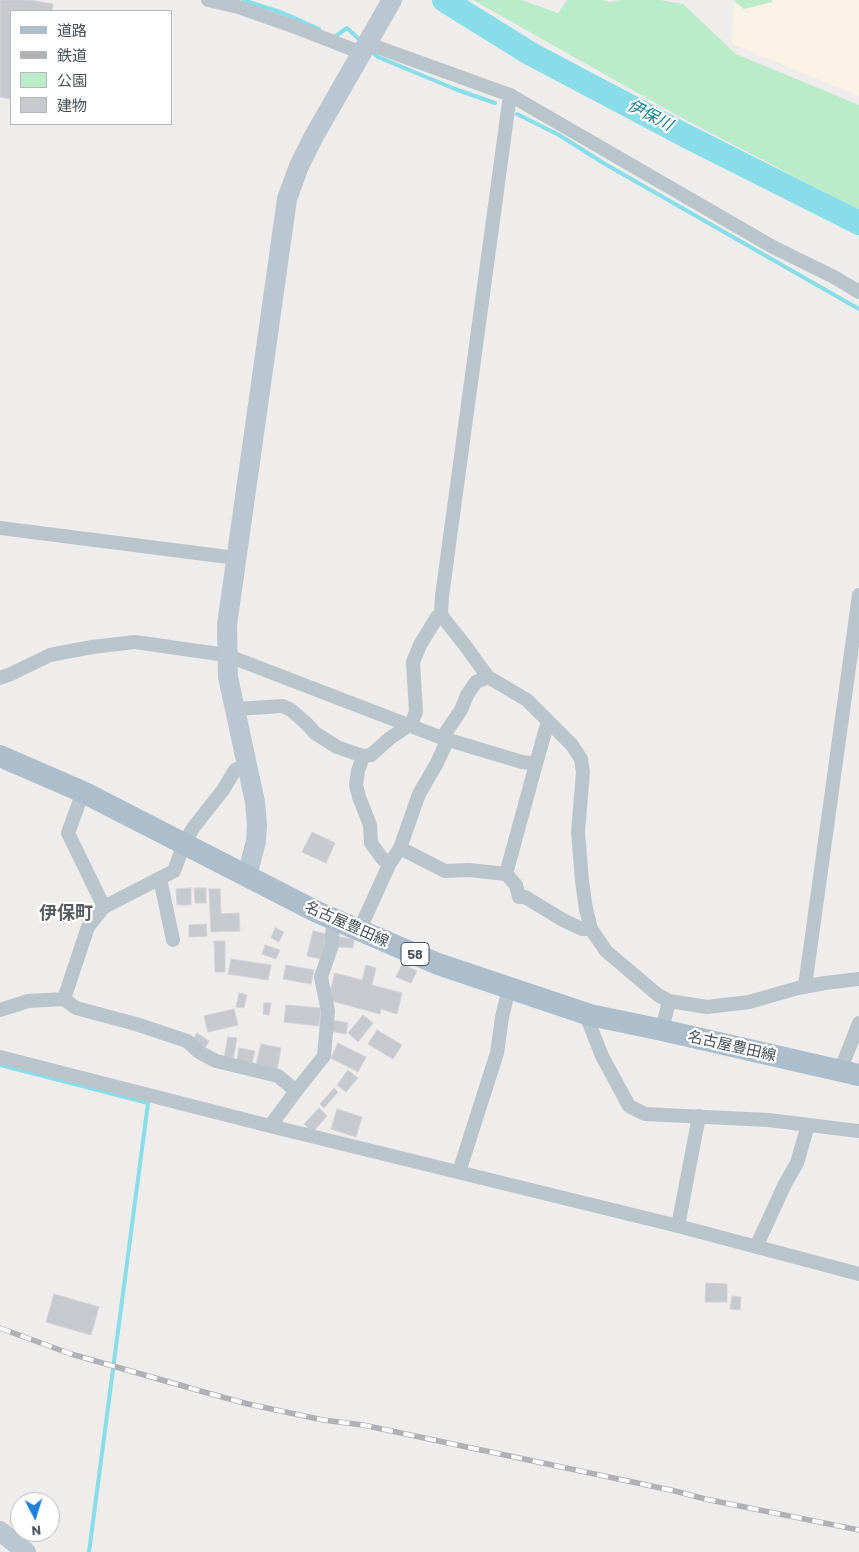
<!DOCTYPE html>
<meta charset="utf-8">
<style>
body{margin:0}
#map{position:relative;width:859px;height:1552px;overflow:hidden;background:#efecec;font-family:Barlow,"Noto Sans JP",sans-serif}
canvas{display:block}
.legend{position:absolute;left:10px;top:10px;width:162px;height:115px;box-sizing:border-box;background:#fff;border:1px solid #b5b9bc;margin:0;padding:6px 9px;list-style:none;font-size:15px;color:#455158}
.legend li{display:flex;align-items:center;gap:10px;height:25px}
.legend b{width:25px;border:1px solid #b5b9bc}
.north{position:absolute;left:10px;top:1492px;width:50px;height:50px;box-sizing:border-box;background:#fff;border:1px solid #b5b9bc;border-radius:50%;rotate:175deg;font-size:14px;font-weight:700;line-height:20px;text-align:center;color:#455158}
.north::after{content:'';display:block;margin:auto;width:18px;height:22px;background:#1e80d6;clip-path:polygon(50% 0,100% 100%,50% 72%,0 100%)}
</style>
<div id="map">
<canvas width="859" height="1552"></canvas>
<ul class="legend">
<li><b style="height:6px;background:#acbecb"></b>道路</li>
<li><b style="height:6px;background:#aeb2b6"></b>鉄道</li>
<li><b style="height:14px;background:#baecc9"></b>公園</li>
<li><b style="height:14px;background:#c6cacf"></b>建物</li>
</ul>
<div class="north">N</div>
</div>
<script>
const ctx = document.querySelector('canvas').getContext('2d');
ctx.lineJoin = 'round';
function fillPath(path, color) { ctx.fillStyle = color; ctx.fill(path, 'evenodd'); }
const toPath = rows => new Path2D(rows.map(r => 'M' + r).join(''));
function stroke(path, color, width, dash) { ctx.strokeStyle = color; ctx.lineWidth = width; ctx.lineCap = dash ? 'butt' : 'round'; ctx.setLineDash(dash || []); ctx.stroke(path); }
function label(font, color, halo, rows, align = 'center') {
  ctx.font = font + ' Barlow,"Noto Sans JP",sans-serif'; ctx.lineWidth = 4.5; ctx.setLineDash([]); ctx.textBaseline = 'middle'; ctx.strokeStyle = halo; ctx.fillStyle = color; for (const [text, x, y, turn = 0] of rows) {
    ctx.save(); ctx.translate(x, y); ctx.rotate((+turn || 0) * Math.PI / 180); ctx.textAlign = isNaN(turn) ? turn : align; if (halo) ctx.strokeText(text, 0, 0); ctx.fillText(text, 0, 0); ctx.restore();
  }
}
fillPath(toPath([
 [734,0,859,0,859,96,732,44]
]), '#faf2e4');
fillPath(toPath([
 [473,0,522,0,558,13,567,0,603,0,610,2,619,0,660,0,683,4,736,54,859,105,859,210,682,118],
 [733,0,772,0,772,2,744,9]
]), '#baecc9');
stroke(toPath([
 [243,0,283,13,319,29],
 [333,38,347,28,361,41],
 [369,50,378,57,455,89,495,103],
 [517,114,559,135,605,164,859,309],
 [0,1065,148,1103,89,1552]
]), '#88dde8', 4);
stroke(toPath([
 [444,0,531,54,690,138,859,223]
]), '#88dde8', 24);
const building = toPath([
 [0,0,30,0,53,4,52,11,11,11,11,99,0,97,0,0],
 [312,832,335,843,326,863,302,852,312,832],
 [191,888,191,905,177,905,176,889,191,888],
 [194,888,206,888,206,903,195,903,194,888],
 [209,889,220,889,221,914,239,913,240,931,211,932,209,889],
 [206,924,207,936,189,937,189,925,206,924],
 [275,928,284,932,279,942,271,938,275,928],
 [313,931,327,934,321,959,307,956,313,931],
 [339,937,354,939,353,948,338,947,339,937],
 [214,941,225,941,225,972,215,972,214,941],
 [265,945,280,950,276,959,262,954,265,945],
 [231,959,271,965,268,980,228,974,231,959],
 [402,964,417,971,411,983,396,977,402,964],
 [286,965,314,970,311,984,283,979,286,965],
 [366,965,376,968,372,985,402,993,397,1014,381,1009,380,1014,328,1000,335,973,362,980,366,965],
 [239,993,247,995,244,1008,236,1007,239,993],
 [264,1003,271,1003,269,1015,263,1014,264,1003],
 [286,1005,321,1008,319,1026,284,1022,286,1005],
 [234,1009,238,1025,208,1032,204,1016,234,1009],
 [363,1015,373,1023,358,1042,348,1033,363,1015],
 [332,1020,348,1023,346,1034,330,1031,332,1020],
 [377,1030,402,1045,393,1059,368,1044,377,1030],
 [197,1033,209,1041,205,1048,192,1040,197,1033],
 [228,1037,237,1038,233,1060,224,1058,228,1037],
 [338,1043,366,1057,358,1072,331,1058,338,1043],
 [261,1044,281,1048,277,1070,256,1065,261,1044],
 [239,1048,255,1051,252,1064,237,1061,239,1048],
 [348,1070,358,1078,346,1092,337,1085,348,1070],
 [334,1088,338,1092,324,1108,320,1104,334,1088],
 [319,1108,327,1116,313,1132,304,1124,319,1108],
 [337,1109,362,1117,356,1137,331,1129,337,1109],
 [706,1283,727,1284,727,1302,705,1302,706,1283],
 [54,1294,99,1307,91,1335,46,1322,54,1294],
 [732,1296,741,1297,740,1310,730,1309,732,1296]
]);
fillPath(building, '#c6cacf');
stroke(building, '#d0d3d8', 1);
stroke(toPath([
 [208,0,238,7,298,28,362,53],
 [366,43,510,95,773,247,834,277,859,292],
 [510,95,442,596,441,615,464,644,488,677,527,700,572,745,581,759,583,772,578,832,582,881,586,909,591,929,606,951,658,995,669,1001,707,1007,749,1002,798,988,825,983,859,979],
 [0,528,236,558],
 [0,678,11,674,50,655,92,647,135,642,226,655,442,738,522,762,536,764,548,721],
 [235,709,283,706,291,710,306,723,315,733,337,747,363,756,371,755,390,738,411,724,416,712,413,662,420,645,437,617,441,615],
 [442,738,461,710,467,695,476,682,488,677],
 [363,756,358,771,356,785,359,797,370,825,371,843,381,857,389,865],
 [536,764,506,874,516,885,519,897,525,897,563,920,582,929,591,929],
 [83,792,68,833,104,907,174,871,184,844,193,828,223,790,235,770,247,765],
 [400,848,445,871,469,870,506,874],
 [160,879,173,940],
 [359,931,389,865,400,848,419,794,437,763,448,739],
 [805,986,859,595],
 [64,999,88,927,104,907],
 [0,1010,28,1001,64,999,76,1008,136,1024,187,1041,199,1052,216,1061,278,1076,296,1091,270,1126],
 [590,1015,589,1023,602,1056,629,1106,645,1114,768,1120,859,1131],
 [662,1030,669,1001],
 [0,1057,270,1126,678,1226,859,1274],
 [840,1071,859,1023],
 [296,1091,324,1056,328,1011,321,977,332,945,333,919],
 [459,1172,497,1053,502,1017,509,988],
 [678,1226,699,1116],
 [756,1247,785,1184,797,1163,808,1125]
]), '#bac5cb', 14);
stroke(toPath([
 [247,876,256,841,257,825,255,802,228,677,227,625,287,199,299,166,314,136,392,0],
 [0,1531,26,1552]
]), '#bac6d0', 20);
stroke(toPath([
 [0,756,83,792,317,912,438,964,590,1015,662,1030,859,1075]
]), '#acbecb', 22);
const rail = toPath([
 [0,1328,71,1354,204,1392,248,1404,323,1420,363,1425,675,1491,705,1499,859,1530]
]);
stroke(rail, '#aeb2b6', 5.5);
stroke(rail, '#fff', 4, [11]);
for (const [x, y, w] of [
 [415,954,28]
]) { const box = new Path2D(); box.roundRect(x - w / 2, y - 11.5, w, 23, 4); ctx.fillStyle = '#fff'; ctx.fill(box); stroke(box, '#455158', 1); }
label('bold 14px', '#455158', null, [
 ["58",415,954]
]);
label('15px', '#455158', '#fff', [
 ["名古屋豊田線",347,924,24],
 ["名古屋豊田線",732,1046,13]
]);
label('italic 16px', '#117d8b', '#fff', [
 ["伊保川",650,115,27]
]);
label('bold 18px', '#595d61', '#fff', [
 ["伊保町",66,913]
]);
</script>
